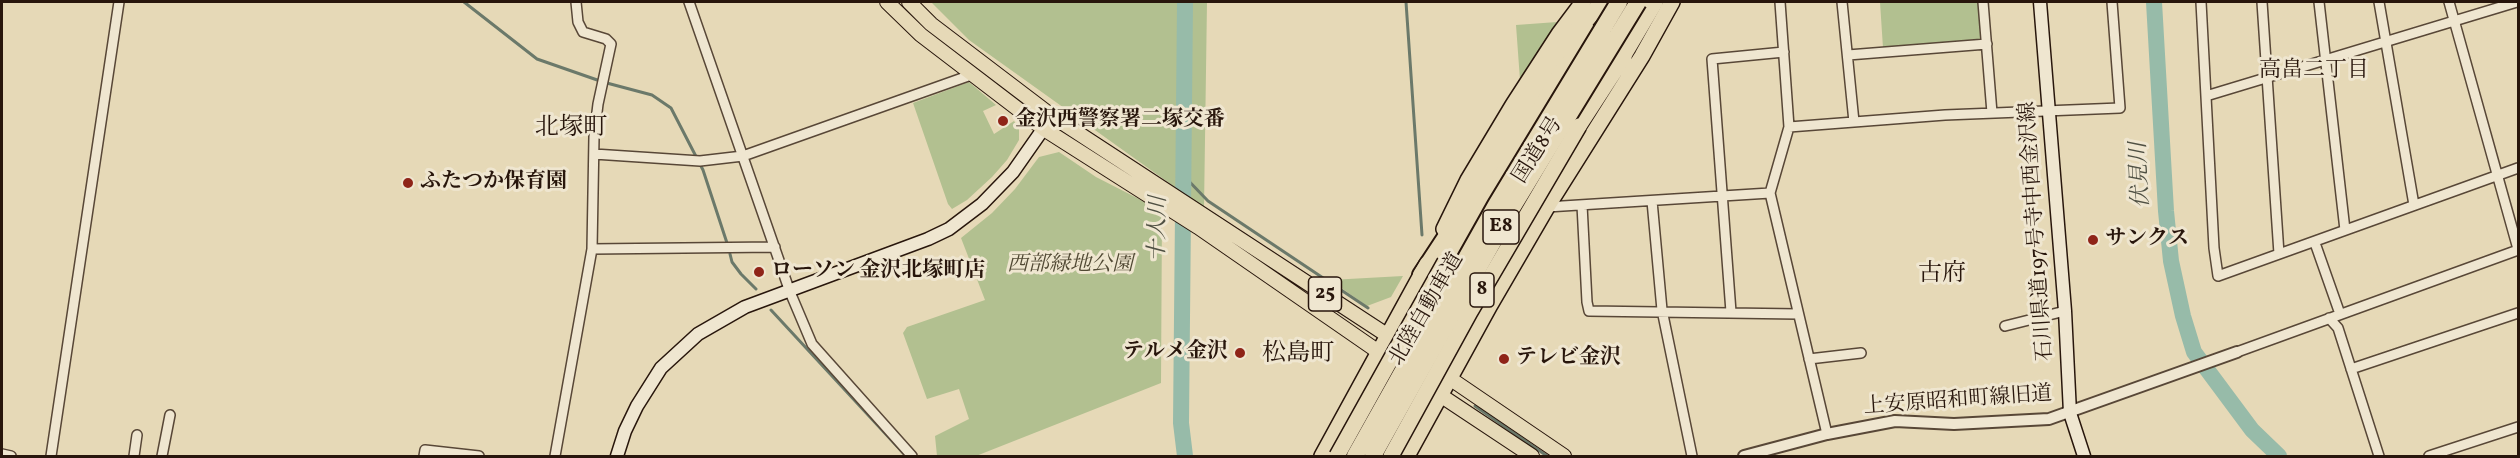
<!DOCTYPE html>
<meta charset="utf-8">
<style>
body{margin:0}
#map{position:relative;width:2520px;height:458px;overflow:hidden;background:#e6d9b7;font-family:Vollkorn,serif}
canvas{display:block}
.frame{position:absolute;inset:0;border:3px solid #28160c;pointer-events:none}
</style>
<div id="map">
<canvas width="2520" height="458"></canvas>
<div class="frame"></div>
</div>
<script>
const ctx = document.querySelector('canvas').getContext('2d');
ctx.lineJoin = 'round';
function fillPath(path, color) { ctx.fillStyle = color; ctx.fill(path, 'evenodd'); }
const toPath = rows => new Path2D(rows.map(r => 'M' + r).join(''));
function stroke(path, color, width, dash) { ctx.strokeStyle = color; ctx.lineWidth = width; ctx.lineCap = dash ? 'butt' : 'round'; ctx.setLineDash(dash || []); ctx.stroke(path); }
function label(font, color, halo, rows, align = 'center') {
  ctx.font = font + ' Vollkorn,"Noto Serif JP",serif'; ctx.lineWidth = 6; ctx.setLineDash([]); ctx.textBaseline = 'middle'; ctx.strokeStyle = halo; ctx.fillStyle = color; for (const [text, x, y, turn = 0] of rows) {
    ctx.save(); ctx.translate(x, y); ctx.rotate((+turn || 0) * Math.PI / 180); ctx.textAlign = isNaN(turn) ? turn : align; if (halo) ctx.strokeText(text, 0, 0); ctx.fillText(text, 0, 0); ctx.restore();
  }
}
fillPath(toPath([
 [931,2,1207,2,1204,208,969,40],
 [1880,2,1978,2,1981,39,1883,48],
 [1557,22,1531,63,1520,80,1516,25],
 [969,82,996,105,983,111,994,134,1014,121,1019,129,1019,140,1007,160,992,177,967,200,952,209,948,204,913,103],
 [1059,152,1096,177,1139,199,1162,213,1161,383,976,456,937,456,935,436,969,419,959,389,927,399,903,333,907,327,985,300,961,238,992,213,1015,189,1039,157],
 [1403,276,1391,297,1367,306,1330,280]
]), '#b2c090');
stroke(toPath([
 [464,2,537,59,603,82,652,95,671,108,703,170,727,243],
 [1406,2,1422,235],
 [1183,175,1208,201,1368,308],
 [730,254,732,262,741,274,756,289],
 [771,310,906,456],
 [1475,406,1547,456]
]), '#6b796a', 3);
stroke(toPath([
 [2154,2,2166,211,2171,261,2183,316,2194,352,2252,430,2279,456],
 [1185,456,1181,423,1185,2]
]), '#97bba9', 16);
const minor = toPath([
 [689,2,790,292,812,344,912,456],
 [1780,2,1789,127],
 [1842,2,1854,122],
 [1983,2,1992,113],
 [2201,2,2214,248,2218,276,2518,168],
 [2262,2,2279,254],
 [2319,2,2345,230],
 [2379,2,2414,205],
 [2449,2,2518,249],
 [1848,55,1987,44],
 [2206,96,2517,2],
 [594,154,700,161,743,156,971,75],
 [1652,201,1662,310,1692,456],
 [1582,205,1587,302,1589,311,1798,314],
 [1547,207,1770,193],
 [2315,243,2340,314],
 [592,249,775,247],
 [1731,312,1712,59,1784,52],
 [2329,318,2338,328,2379,456],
 [2005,326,2065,311],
 [2237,352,2518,250],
 [1809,359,1861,353],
 [2351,369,2518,313],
 [1827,434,1770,193,1789,127,1945,115,2120,108,2112,2],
 [2,454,11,456],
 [51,456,119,2],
 [134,456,137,435],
 [162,456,170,415],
 [424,456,425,450,479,456],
 [555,456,592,249,594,137,598,104,611,44,606,39,583,32,578,22,576,2],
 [2429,456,2518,427]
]);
const tertiary = toPath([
 [1744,456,1827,434,1895,421,1954,424,2049,419,2237,352]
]);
const secondary = toPath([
 [2040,2,2065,311,2070,413,2084,456],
 [617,456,625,431,637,406,661,368,698,334,745,307,928,239,949,229,982,204,1013,172,1048,122]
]);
const primary = toPath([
 [887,2,921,35,1044,129,1198,227,1386,357],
 [909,2,931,24,1052,116,1396,341],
 [1442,373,1564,456],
 [1431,389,1532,456]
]);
const trunk = toPath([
 [1579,126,1624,57],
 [1444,229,1468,180,1513,105,1559,34,1583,2],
 [1445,262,1586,28],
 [1322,456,1427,264],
 [1407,456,1490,305,1547,207,1642,56,1672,2]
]);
const motorway = toPath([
 [1617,66,1655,2],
 [1421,275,1465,208,1549,62,1602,2]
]);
stroke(minor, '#584737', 12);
stroke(tertiary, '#584737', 14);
stroke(secondary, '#28160c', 15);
stroke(primary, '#28160c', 16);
stroke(trunk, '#28160c', 18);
stroke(motorway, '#28160c', 20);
stroke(minor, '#efe6d0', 9);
stroke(tertiary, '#efe6d0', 10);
stroke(secondary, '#efe6d0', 12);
stroke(primary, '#e6d9b7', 14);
stroke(trunk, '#e6d9b7', 15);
stroke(motorway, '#e6d9b7', 16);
const trunkBridge = toPath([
 [1337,456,1445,262],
 [1391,456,1470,312,1579,126]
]);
const motorwayBridge = toPath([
 [1355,456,1496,205,1619,2],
 [1373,456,1512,208,1638,2]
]);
stroke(trunkBridge, '#28160c', 18, []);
stroke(motorwayBridge, '#28160c', 20, []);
stroke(trunkBridge, '#e6d9b7', 15);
stroke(motorwayBridge, '#e6d9b7', 16);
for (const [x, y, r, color] of [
 [1003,121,6,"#8f2418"],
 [408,183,6,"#8f2418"],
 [2093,240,6,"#8f2418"],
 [759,272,6,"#8f2418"],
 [1240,353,6,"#8f2418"],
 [1504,359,6,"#8f2418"]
]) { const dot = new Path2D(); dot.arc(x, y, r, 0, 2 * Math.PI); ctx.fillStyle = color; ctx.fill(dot); stroke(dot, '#efe6d0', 2); }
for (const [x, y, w] of [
 [1501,227,36],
 [1482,290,24],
 [1325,294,33]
]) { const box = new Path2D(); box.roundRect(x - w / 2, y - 17, w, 34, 4.5); ctx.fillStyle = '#efe6d0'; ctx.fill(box); stroke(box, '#28160c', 1.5); }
label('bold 20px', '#28160c', null, [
 ["E8",1501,227],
 ["8",1482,290],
 ["25",1325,294]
]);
label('bold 21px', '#28160c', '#efe6d0', [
 ["金沢西警察署二塚交番",1015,121],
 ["ふたつか保育園",420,183],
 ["サンクス",2105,240],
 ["ローソン 金沢北塚町店",771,272],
 ["テルメ金沢",1228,353,"right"],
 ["テレビ金沢",1516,359]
], 'left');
label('21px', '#28160c', '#efe6d0', [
 ["国道8号",1539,151,-58],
 ["石川県道197号寺中西金沢線",2038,231,-94],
 ["北陸自動車道",1428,310,-60],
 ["上安原昭和町線旧道",1958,402,-4]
]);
label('italic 21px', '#514934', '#efe6d0', [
 ["西部緑地公園",1070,266]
]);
label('22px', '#28160c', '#efe6d0', [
 ["高畠二丁目",2314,72]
]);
label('italic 22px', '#4f5043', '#efe6d0', [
 ["伏見川",2142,175,-93],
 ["十人川",1160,229,-89]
]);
label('24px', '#28160c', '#efe6d0', [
 ["北塚町",571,130],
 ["古府",1942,276],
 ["松島町",1298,356]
]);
</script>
